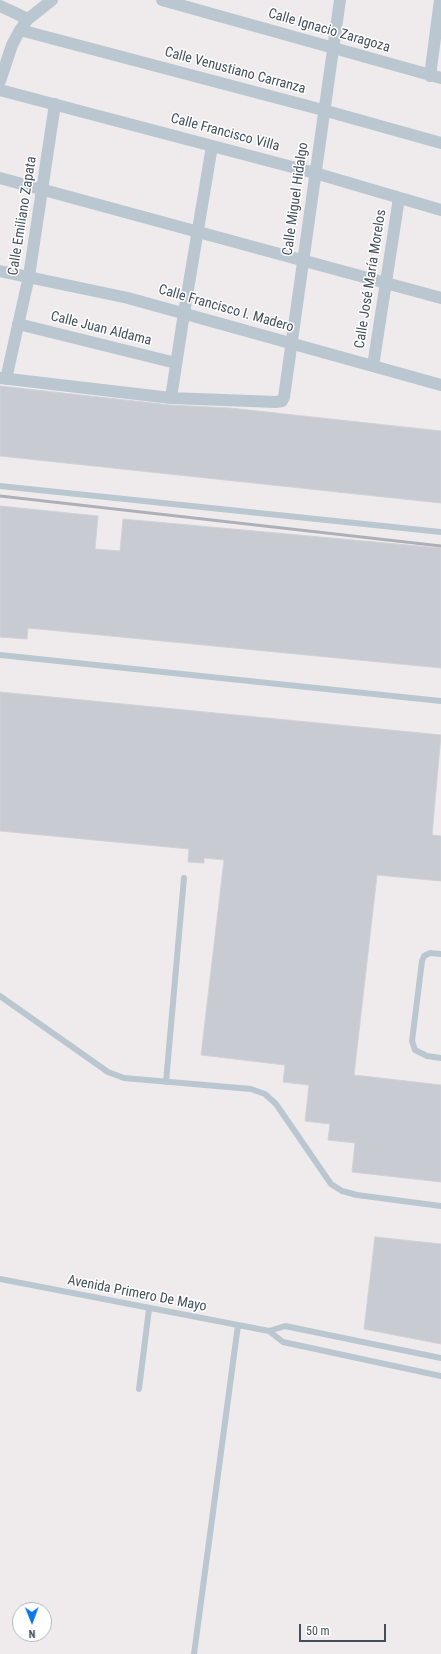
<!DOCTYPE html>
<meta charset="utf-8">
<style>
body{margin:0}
#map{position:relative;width:441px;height:1654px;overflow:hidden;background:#efebec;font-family:"Roboto Condensed",sans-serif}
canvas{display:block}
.north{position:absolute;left:12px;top:1602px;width:40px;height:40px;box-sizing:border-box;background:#fff;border:1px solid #b4b9bd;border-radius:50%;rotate:179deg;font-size:11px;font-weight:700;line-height:16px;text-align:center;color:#43505b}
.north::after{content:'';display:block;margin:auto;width:14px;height:18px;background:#0a76eb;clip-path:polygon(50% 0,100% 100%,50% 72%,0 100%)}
.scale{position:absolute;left:299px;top:1624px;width:87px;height:18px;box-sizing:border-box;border:2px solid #43505b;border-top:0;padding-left:5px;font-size:12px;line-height:14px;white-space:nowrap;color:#43505b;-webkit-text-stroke:3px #fff;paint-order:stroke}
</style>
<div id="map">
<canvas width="441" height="1654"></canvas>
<div class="north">N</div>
<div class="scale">50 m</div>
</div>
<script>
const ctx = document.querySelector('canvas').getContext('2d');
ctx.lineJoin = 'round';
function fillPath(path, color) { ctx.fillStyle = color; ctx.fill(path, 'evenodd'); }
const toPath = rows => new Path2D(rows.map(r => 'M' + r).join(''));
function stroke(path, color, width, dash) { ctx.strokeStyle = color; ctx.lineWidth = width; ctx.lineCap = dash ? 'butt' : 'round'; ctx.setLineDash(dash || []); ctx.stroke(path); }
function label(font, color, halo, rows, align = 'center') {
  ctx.font = font + ' "Roboto Condensed",sans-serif'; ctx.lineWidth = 3; ctx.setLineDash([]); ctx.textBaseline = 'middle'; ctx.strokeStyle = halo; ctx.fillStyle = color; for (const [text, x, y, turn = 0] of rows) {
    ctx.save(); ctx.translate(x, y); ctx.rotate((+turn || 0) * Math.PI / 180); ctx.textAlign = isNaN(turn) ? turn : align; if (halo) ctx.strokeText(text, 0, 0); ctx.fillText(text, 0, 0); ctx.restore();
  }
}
const building = toPath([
 [0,386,170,405,230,408,441,431,441,503,0,456,0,386],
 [0,506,98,516,95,549,120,551,123,519,441,548,441,668,28,628,27,639,0,637,0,506],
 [0,692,441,735,432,835,441,836,441,881,377,875,354,1075,441,1085,441,1182,352,1172,355,1143,328,1140,330,1124,305,1121,309,1085,283,1082,285,1065,201,1055,224,860,204,858,204,863,188,862,189,849,0,831,0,692],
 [375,1237,441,1244,441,1344,364,1329,375,1237]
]);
fillPath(building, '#c8cbd1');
stroke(building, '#cfd2d8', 1);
stroke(toPath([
 [0,486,441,532],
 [0,655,441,701],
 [441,954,430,953,424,956,422,961,412,1041,415,1050,427,1056,441,1058],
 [0,996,108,1072,124,1078,251,1089,265,1094,276,1104,331,1184,342,1191,357,1195,441,1206],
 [166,1082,184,878],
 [0,1279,269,1331,285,1326,441,1358],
 [269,1331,283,1342,441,1376],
 [139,1389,149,1309],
 [194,1654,238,1325]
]), '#bbc7d0', 6);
stroke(toPath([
 [162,0,441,78],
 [0,6,28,19],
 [20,30,323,110,441,143],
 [430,76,440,0],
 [0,81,12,45,20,30,28,19,52,0],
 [0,90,315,173,441,210],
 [0,178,441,298],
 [0,271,128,298,441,385],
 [18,324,176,363],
 [373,366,399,198],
 [0,378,171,398,276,402,282,401,284,397,340,0],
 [6,379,29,276,55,104],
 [171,398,184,313,212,146]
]), '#bbc7d0', 12);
stroke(toPath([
 [0,496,441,546]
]), '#adb1b7', 3);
label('14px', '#43505b', '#fff', [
 ["Calle Ignacio Zaragoza",329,31,16],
 ["Calle Venustiano Carranza",235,71,15],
 ["Calle Francisco Villa",225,133,15],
 ["Calle Miguel Hidalgo",296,199,-82],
 ["Calle Emiliano Zapata",23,216,-81],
 ["Calle José María Morelos",371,279,-81],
 ["Calle Francisco I. Madero",226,309,16],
 ["Calle Juan Aldama",101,329,14],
 ["Avenida Primero De Mayo",137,1294,11]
]);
</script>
